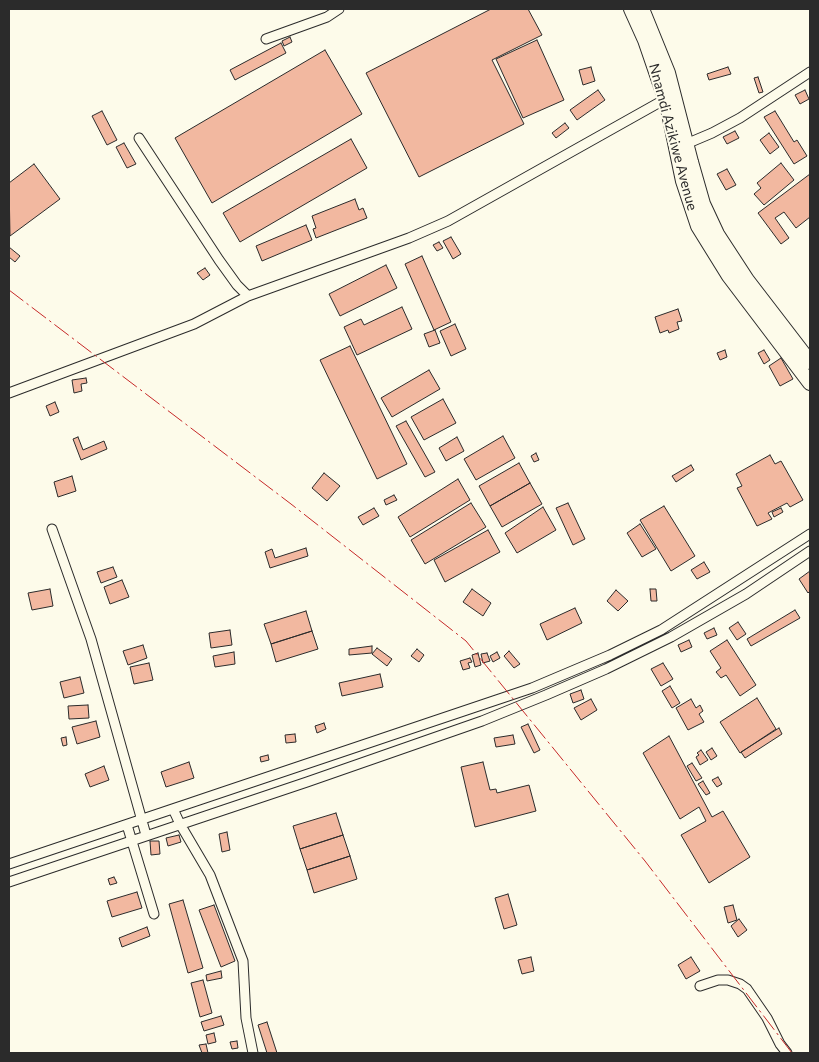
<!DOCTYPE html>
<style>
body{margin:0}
#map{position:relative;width:819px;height:1062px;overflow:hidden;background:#fdfbea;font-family:Commissioner,sans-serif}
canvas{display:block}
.frame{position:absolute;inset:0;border:10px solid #2b2b2b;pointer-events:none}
</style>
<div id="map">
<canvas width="819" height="1062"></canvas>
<div class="frame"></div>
</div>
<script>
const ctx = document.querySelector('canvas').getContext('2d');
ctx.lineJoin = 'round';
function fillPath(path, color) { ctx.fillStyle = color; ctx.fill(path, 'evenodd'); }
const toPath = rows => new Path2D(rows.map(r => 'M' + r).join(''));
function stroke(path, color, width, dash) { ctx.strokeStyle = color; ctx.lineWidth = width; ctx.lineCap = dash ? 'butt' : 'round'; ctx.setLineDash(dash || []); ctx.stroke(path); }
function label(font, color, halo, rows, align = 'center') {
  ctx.font = font + ' Commissioner,sans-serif'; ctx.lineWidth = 4; ctx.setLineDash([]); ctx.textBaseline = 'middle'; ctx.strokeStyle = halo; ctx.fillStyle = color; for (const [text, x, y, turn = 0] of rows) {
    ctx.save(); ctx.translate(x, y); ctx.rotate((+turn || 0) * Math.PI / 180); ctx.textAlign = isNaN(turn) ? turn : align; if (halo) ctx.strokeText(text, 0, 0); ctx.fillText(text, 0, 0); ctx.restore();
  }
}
const building = toPath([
 [491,9,528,9,542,35,492,60,524,124,419,177,366,73,491,9],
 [290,37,292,42,284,46,282,41,290,37],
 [537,40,564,100,523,118,496,59,537,40],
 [281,43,286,53,235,80,230,70,281,43],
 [325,50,362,114,212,203,175,138,325,50],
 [591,67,595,81,583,85,579,70,591,67],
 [728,67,731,74,709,80,707,74,728,67],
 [758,77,763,92,759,93,754,78,758,77],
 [598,90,605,100,577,120,570,110,598,90],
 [805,90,809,99,800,104,795,95,805,90],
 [102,111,117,140,107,145,92,116,102,111],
 [775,111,794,142,797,140,807,156,794,164,764,117,775,111],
 [565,123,569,128,556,138,552,133,565,123],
 [735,131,739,138,727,144,723,137,735,131],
 [769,133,779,147,770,154,760,140,769,133],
 [351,139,367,168,240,242,223,213,351,139],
 [124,143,136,164,127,168,116,147,124,143],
 [781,163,794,180,764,205,754,194,761,188,757,183,781,163],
 [34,164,60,199,10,236,9,183,34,164],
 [727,169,736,185,726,190,717,174,727,169],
 [810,174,810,217,796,228,784,212,775,218,789,238,781,244,758,213,810,174],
 [355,199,359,210,363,208,367,218,316,238,313,229,316,228,312,216,355,199],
 [306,225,312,240,262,261,256,246,306,225],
 [451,237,461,254,453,259,443,241,451,237],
 [439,242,443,248,437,251,433,245,439,242],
 [9,247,20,256,15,262,9,257,9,247],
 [422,256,451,322,434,330,405,264,422,256],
 [386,265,397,288,340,316,329,294,386,265],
 [205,268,210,275,203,280,197,273,205,268],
 [402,307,412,329,357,355,344,327,361,319,364,325,402,307],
 [678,309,682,321,677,322,679,329,669,333,668,330,660,333,655,317,678,309],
 [455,324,466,349,451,356,440,331,455,324],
 [435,330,440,343,429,347,424,334,435,330],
 [350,346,407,464,377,479,320,360,350,346],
 [725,350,727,357,720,360,717,353,725,350],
 [764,350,770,360,764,364,758,353,764,350],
 [781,358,793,379,780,386,769,366,781,358],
 [429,370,440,389,392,417,381,398,429,370],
 [86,378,87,383,81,384,82,391,74,393,72,380,86,378],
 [443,399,456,423,424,440,411,417,443,399],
 [55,402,59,412,50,416,46,406,55,402],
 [406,421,435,472,425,477,396,426,406,421],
 [503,436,515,458,476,480,464,459,503,436],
 [78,437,83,450,104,441,107,449,81,460,73,439,78,437],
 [457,437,464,451,446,461,439,448,457,437],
 [536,453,539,460,534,462,531,456,536,453],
 [770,455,775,464,781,461,803,500,790,507,787,503,768,513,772,519,757,526,737,488,742,486,736,474,770,455],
 [519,463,530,483,490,506,479,486,519,463],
 [691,465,694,470,676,482,672,476,691,465],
 [324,473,340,486,327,501,312,488,324,473],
 [72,476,76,491,58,497,54,482,72,476],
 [458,479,470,500,410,537,398,517,458,479],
 [530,483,542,504,502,527,490,506,530,483],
 [394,495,397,500,386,505,384,500,394,495],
 [471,503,486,527,425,564,411,540,471,503],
 [568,503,585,539,573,545,556,508,568,503],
 [664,506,695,556,671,571,640,520,664,506],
 [543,507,556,530,517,553,505,533,543,507],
 [374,508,379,516,363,525,358,517,374,508],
 [781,508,783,512,774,517,772,512,781,508],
 [640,524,656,549,642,557,627,533,640,524],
 [488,530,500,552,445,582,434,560,488,530],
 [306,548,308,556,270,568,265,552,272,549,275,558,306,548],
 [704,562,710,572,697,579,691,570,704,562],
 [113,567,117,577,101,583,97,572,113,567],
 [810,571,810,591,808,593,799,579,810,571],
 [122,580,129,597,110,604,104,587,122,580],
 [50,589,53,606,32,610,28,593,50,589],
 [472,589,491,603,483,616,463,602,472,589],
 [650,589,656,589,657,601,651,601,650,589],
 [616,590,628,601,618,611,607,601,616,590],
 [575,608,582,623,547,640,540,624,575,608],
 [795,610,800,618,751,646,747,639,795,610],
 [306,611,312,631,271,644,264,624,306,611],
 [738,622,746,634,737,640,729,628,738,622],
 [714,628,717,635,707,639,704,633,714,628],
 [230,630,232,645,211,648,209,633,230,630],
 [312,631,318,649,276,662,271,644,312,631],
 [689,640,692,647,681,652,678,645,689,640],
 [727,640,756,685,740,696,726,675,721,678,716,672,721,668,710,651,727,640],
 [143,645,147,658,128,665,123,651,143,645],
 [372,646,372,653,349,655,349,649,372,646],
 [377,648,392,659,387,666,372,654,377,648],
 [417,649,424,655,419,662,411,656,417,649],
 [509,651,520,664,514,668,504,656,509,651],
 [234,652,235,664,215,667,213,656,234,652],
 [497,652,500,658,493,662,490,656,497,652],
 [478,653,481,665,475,667,472,655,478,653],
 [487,653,490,661,483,663,481,654,487,653],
 [470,658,472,662,468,663,470,668,463,670,460,661,470,658],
 [149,663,153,680,134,684,130,667,149,663],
 [663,663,673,679,661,686,651,669,663,663],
 [380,674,383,687,342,696,339,683,380,674],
 [80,677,84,693,64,698,60,682,80,677],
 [670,686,680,703,672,708,662,691,670,686],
 [581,690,584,699,573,703,570,694,581,690],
 [757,698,776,729,740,753,720,722,757,698],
 [591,699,597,710,581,720,574,708,591,699],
 [691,699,696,708,700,705,703,711,699,714,704,722,688,730,676,708,691,699],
 [88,705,89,718,69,719,68,706,88,705],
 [96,721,100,737,77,744,72,727,96,721],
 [324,723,326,729,317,733,315,726,324,723],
 [528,724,540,750,534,753,521,727,528,724],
 [779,728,782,734,745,758,741,752,779,728],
 [295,734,296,742,286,743,285,735,295,734],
 [513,735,515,744,496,747,494,738,513,735],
 [669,736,712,817,723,811,750,857,709,883,681,835,706,821,699,807,680,819,643,753,669,736],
 [66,737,67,745,63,746,61,738,66,737],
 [712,748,717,756,711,760,706,752,712,748],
 [701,750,708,760,700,765,696,757,699,755,697,753,701,750],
 [268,755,269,760,261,762,260,757,268,755],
 [189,762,194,778,166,787,161,772,189,762],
 [483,762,490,790,496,789,497,793,529,785,536,811,475,827,461,767,483,762],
 [692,763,702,778,696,781,687,766,692,763],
 [104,766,109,780,90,787,85,774,104,766],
 [718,777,722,784,717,787,712,780,718,777],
 [703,781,710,793,706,795,698,784,703,781],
 [336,813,343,835,300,849,293,826,336,813],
 [227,832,230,850,222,852,219,834,227,832],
 [179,835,181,842,168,846,166,838,179,835],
 [343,835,350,856,307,870,300,849,343,835],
 [150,841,159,841,160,854,151,855,150,841],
 [350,856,357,879,314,893,307,870,350,856],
 [114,877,117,883,110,885,108,879,114,877],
 [137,892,142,908,112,917,107,901,137,892],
 [508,894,517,925,504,929,495,898,508,894],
 [183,900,203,968,188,973,169,904,183,900],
 [214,905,235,961,221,967,199,910,214,905],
 [733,905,737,920,728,923,724,907,733,905],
 [739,919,747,930,738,937,731,926,739,919],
 [147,927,150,936,122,947,119,938,147,927],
 [531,957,534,971,522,974,518,960,531,957],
 [691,957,700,971,686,979,678,965,691,957],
 [221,971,222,978,207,981,206,975,221,971],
 [203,980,212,1013,200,1017,191,983,203,980],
 [221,1016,224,1025,204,1031,201,1022,221,1016],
 [267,1022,277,1053,267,1053,258,1025,267,1022],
 [214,1033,216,1042,208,1044,206,1035,214,1033],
 [237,1041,238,1048,232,1049,230,1042,237,1041],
 [206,1044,208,1053,202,1053,199,1045,206,1044]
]);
fillPath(building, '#f2b8a0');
stroke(building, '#2b2b2b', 1);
const minor = toPath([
 [266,39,327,17,339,9],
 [139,138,219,260,237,285,248,296],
 [686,144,712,133,740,118,810,72],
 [9,393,194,324,248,296,409,238,448,221,669,97],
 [52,529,91,639,146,835],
 [173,809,180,824,210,875,243,961,246,1018,253,1053],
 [127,825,154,914],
 [9,864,532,688,610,655,661,630,810,534],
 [9,882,307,782,482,721,546,695,606,669,671,637,746,594,810,551],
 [700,986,718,980,728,980,740,984,747,989,767,1018,780,1044,787,1053]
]);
const primary = toPath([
 [631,9,645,40,667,104,683,181,698,226,729,276,810,383],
 [642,9,668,73,691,162,703,204,717,234,747,280,810,362]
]);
stroke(minor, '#2b2b2b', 11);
stroke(primary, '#2b2b2b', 16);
stroke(minor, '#fdfbea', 9);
stroke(primary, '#fdfbea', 14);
stroke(toPath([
 [9,290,291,504,466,641,645,861,792,1053]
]), '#c62828', 1, [18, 4, 2.5, 4]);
label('14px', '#2b2b2b', '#fdfbea', [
 ["Nnamdi Azikiwe Avenue",673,137,75]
]);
</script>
